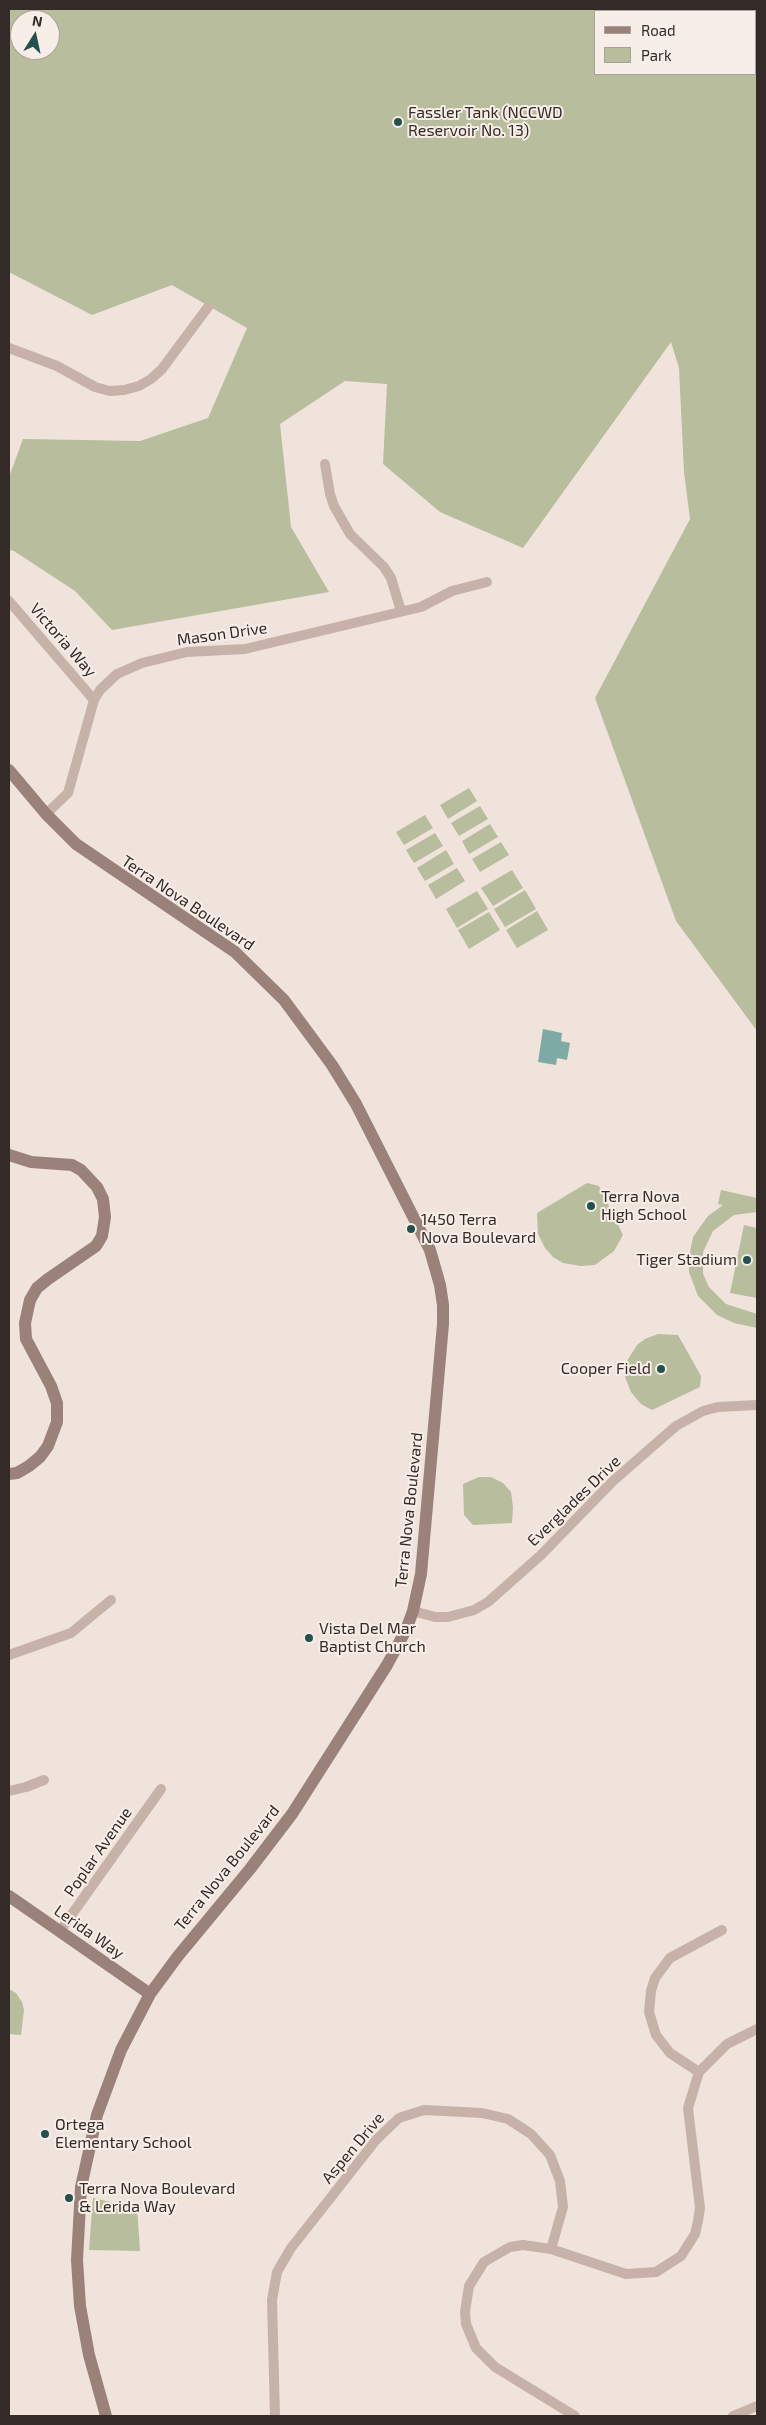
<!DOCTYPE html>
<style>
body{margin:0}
#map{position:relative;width:766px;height:2425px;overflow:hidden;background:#f0e3dc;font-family:"Exo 2",sans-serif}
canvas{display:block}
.frame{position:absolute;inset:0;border:10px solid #342a28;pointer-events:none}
.legend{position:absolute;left:594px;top:10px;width:162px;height:65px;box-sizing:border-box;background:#f8eee8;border:1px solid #aaa09b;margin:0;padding:6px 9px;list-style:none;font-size:15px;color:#342a28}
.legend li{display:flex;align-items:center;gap:10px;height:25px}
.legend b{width:25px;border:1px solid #aaa09b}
.north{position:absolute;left:10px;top:10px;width:50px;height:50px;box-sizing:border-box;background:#f8eee8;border:1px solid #aaa09b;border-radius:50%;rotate:10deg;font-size:14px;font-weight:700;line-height:20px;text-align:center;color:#342a28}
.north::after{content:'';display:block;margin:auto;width:18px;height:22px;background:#21524e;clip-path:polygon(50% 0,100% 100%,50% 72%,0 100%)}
</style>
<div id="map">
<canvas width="766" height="2425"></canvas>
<div class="frame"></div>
<ul class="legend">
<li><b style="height:6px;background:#9a817a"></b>Road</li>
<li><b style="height:14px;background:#b7bd9d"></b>Park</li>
</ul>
<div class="north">N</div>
</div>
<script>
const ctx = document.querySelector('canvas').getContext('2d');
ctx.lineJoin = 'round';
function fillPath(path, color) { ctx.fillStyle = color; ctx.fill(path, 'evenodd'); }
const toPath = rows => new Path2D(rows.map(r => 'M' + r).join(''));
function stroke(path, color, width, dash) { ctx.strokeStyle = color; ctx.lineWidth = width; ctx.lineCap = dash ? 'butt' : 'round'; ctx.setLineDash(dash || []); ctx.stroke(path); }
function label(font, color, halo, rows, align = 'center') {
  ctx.font = font + ' "Exo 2",sans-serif'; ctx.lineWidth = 4; ctx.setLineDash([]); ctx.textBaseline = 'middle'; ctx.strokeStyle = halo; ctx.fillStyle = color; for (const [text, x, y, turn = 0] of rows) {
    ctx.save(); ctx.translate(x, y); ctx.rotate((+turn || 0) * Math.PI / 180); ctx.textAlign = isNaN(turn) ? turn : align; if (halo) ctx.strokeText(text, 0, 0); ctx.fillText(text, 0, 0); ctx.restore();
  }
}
fillPath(toPath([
 [9,9,757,9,757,1031,676,921,595,698,690,519,684,472,679,368,671,342,523,548,440,512,383,464,387,384,345,381,280,424,291,527,329,592,112,630,75,591,14,551,9,550,9,477,23,439,140,441,208,418,247,328,172,285,92,315,9,272],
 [595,11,755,11,755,74,595,74],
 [20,20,50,20,50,50,20,50],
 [469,788,477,801,448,819,440,805],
 [480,806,488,819,459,836,451,823],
 [425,815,433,828,404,845,396,832],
 [490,824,498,837,469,854,462,841],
 [435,833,443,846,414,863,406,850],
 [501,842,509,855,480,872,472,859],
 [446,850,454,864,425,881,417,868],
 [457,868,465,881,436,899,428,885],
 [512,870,523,888,493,906,481,888],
 [525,890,536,909,505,927,494,909],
 [477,891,488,909,457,928,446,909],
 [537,911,548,930,517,948,506,930],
 [489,912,500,930,469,949,458,930],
 [587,1183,599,1186,623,1235,614,1251,595,1265,581,1266,563,1263,553,1257,545,1248,538,1234,537,1213],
 [721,1190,757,1198,757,1212,734,1215,713,1231,703,1252,703,1274,709,1287,726,1304,757,1314,757,1328,734,1323,717,1315,698,1296,689,1272,689,1257,693,1237,708,1216,723,1205,718,1204],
 [744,1225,757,1228,757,1298,730,1293],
 [658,1334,678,1335,701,1376,700,1387,652,1410,641,1404,631,1392,625,1377,627,1361,637,1345,645,1339],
 [479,1477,491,1477,503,1483,511,1492,513,1507,512,1523,473,1525,464,1515,463,1484],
 [9,1989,16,1993,22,2002,24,2010,21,2035,9,2034],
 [93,2198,137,2208,140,2251,89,2250]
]), '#b7bd9d');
fillPath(toPath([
 [543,1029,562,1033,561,1041,570,1043,567,1060,557,1058,556,1065,538,1062]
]), '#7daaa5');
stroke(toPath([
 [9,348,57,366,95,387,110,391,124,390,139,386,151,379,162,369,208,307],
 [325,464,330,494,334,506,350,534,384,567,391,578,401,611],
 [9,601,94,700],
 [46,814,68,793,94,700,100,690,117,674,142,663,187,652,245,649,421,607,452,591,487,582],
 [413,1611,435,1617,448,1617,474,1610,488,1602,541,1555,613,1481,676,1426,703,1411,718,1407,757,1405],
 [9,1655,71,1633,111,1600],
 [9,1791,26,1787,44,1780],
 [60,1931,161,1789],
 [699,2072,670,2053,656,2035,649,2012,651,1991,655,1978,670,1958,722,1930],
 [275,2416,272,2300,277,2272,291,2248,376,2140,399,2118,424,2110,482,2113,508,2119,531,2134,550,2155,560,2181,563,2207,551,2249],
 [575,2416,495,2367,476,2348,466,2324,465,2312,469,2286,484,2262,510,2247,523,2245,551,2249,626,2274,656,2272,681,2256,695,2234,698,2221,700,2208,688,2108,699,2072,727,2044,757,2029],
 [733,2416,757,2406]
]), '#c7b2a9', 10);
stroke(toPath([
 [9,770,46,814,76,844,235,952,284,1000,332,1065,356,1104,430,1250,440,1285,443,1305,443,1324,421,1574,413,1611,406,1630,387,1665,292,1814,250,1869,178,1956,150,1994,121,2050,97,2115,81,2187,77,2260,80,2306,89,2355,106,2416],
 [9,1155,31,1162,72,1165,81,1170,97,1187,103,1199,105,1217,102,1236,96,1246,48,1279,37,1288,30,1300,25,1323,26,1339,51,1386,57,1403,57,1422,48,1446,40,1457,29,1466,17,1473,9,1474],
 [9,1896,150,1994]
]), '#9a817a', 12);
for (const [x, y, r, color] of [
 [398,122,5,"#21524e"],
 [591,1206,5,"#21524e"],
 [411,1229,5,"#21524e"],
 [747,1260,5,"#21524e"],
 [661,1369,5,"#21524e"],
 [309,1638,5,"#21524e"],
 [45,2134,5,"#21524e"],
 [69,2198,5,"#21524e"]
]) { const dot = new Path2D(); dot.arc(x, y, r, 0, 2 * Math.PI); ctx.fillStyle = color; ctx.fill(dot); stroke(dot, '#f8eee8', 2); }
label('16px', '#342a28', '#f8eee8', [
 ["Fassler Tank (NCCWD",408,113],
 ["Reservoir No. 13)",408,131],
 ["Terra Nova",601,1197],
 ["High School",601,1215],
 ["1450 Terra",421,1220],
 ["Nova Boulevard",421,1238],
 ["Tiger Stadium",737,1260,"right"],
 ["Cooper Field",651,1369,"right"],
 ["Vista Del Mar",319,1629],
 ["Baptist Church",319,1647],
 ["Ortega",55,2125],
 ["Elementary School",55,2143],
 ["Terra Nova Boulevard",79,2189],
 ["& Lerida Way",79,2207]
], 'left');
label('16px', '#342a28', '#f8eee8', [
 ["Mason Drive",222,634,-8],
 ["Victoria Way",63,640,49],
 ["Terra Nova Boulevard",188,903,34],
 ["Everglades Drive",574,1501,-44],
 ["Terra Nova Boulevard",409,1510,-84],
 ["Poplar Avenue",98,1852,-55],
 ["Terra Nova Boulevard",227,1868,-51],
 ["Lerida Way",89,1932,35],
 ["Aspen Drive",353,2148,-50]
]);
</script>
